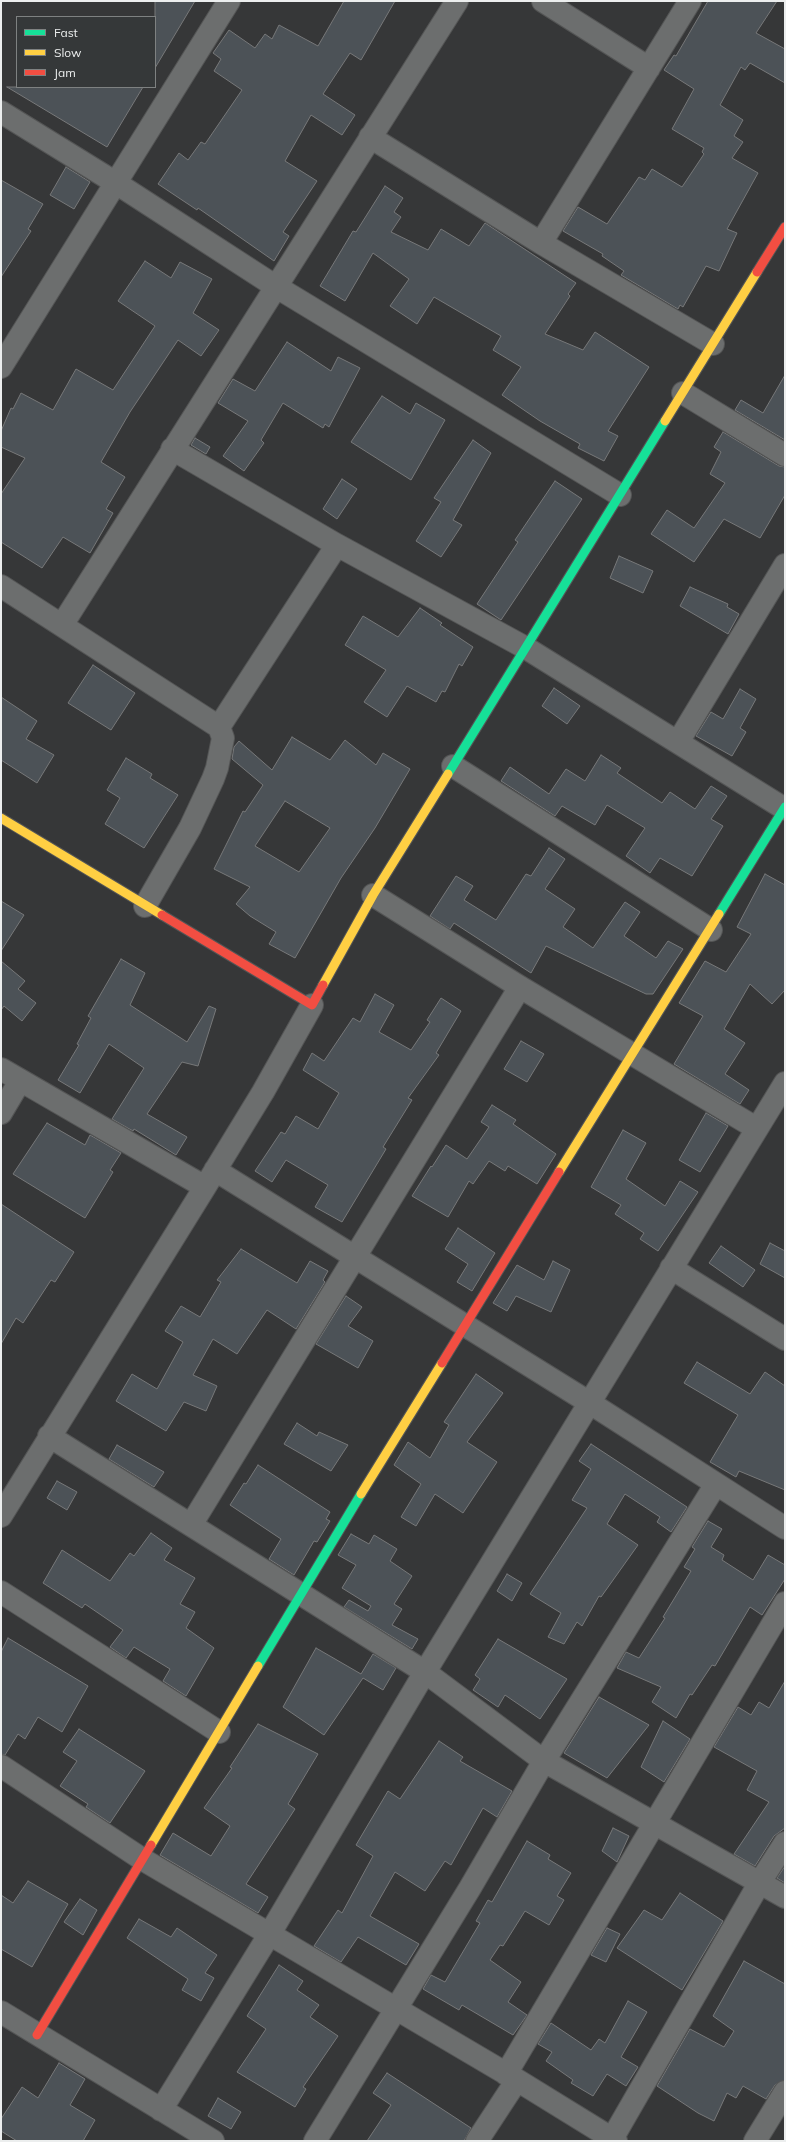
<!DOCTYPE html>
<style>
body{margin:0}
#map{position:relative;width:786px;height:2142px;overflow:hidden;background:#363738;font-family:Mulish,sans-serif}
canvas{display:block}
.frame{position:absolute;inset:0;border:2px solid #eceeee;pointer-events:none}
.legend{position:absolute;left:16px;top:16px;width:140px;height:72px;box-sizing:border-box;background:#353839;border:1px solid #7e8181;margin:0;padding:5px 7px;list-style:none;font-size:12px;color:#eceeee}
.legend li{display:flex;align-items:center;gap:8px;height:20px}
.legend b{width:20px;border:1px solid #7e8181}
</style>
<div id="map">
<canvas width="786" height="2142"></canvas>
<div class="frame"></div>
<ul class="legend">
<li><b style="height:5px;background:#16e098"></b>Fast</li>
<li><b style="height:5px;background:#ffcf43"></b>Slow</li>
<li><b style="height:5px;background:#f24e42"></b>Jam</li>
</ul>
</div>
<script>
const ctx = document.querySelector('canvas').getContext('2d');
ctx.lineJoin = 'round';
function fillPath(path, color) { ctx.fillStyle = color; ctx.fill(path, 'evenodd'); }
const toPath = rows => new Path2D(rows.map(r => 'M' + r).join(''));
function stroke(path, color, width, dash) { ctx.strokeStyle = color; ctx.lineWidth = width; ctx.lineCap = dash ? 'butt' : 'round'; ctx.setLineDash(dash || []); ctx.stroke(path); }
const building = toPath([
 [155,1,195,1,155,68,155,1],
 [344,1,395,1,361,60,350,53,323,94,355,115,342,135,311,115,285,161,317,181,283,232,289,236,274,261,198,208,197,210,158,184,179,153,188,160,201,142,205,144,242,90,214,71,221,59,213,53,229,30,255,48,265,34,272,39,279,25,318,46,344,1],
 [708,1,777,1,756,33,785,49,785,83,750,63,745,70,741,67,720,105,743,120,734,136,743,142,732,158,758,173,727,229,737,233,719,271,706,266,683,307,680,305,678,309,621,275,624,271,602,256,603,254,563,231,578,207,607,224,639,177,645,180,652,169,682,187,704,154,702,152,704,148,672,129,694,89,664,70,674,55,676,56,708,1],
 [7,87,143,87,107,147,7,87],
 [66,167,90,182,74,209,50,195,66,167],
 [1,180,43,204,28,229,31,231,1,277,1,180],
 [385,186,403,198,394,212,401,217,391,232,428,250,441,229,469,246,485,223,576,283,568,294,570,296,545,334,583,350,595,332,649,367,608,431,618,436,604,461,578,448,580,444,540,421,502,395,521,367,493,350,501,336,434,297,417,324,390,306,409,279,373,253,345,301,320,286,353,231,356,232,385,186],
 [145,261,171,278,180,262,212,279,193,313,219,330,201,356,178,340,130,412,101,462,125,477,106,509,113,513,90,553,63,537,42,568,1,542,1,494,25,458,1,447,1,431,11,408,13,409,21,393,53,410,76,369,113,390,155,326,118,301,145,261],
 [287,342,331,371,338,357,360,368,329,427,325,424,323,428,283,403,261,440,264,443,244,471,223,456,248,421,218,403,233,379,255,391,287,342],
 [785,375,785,440,735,410,741,400,763,413,785,375],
 [382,396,410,414,416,403,445,420,411,480,351,442,382,396],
 [723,432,779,466,785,467,785,495,760,538,724,519,694,562,651,534,667,510,694,528,725,483,710,474,721,452,714,447,723,432],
 [195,438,210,447,206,454,191,445,195,438],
 [473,440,491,453,453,520,462,525,441,557,416,541,441,502,434,498,473,440],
 [342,479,357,489,337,519,323,509,342,479],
 [555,481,582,499,501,620,477,604,518,542,515,540,555,481],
 [619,556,653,571,643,593,610,578,619,556],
 [690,587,728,604,727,607,739,614,728,634,680,606,690,587],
 [420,608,442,623,440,625,473,647,462,666,459,664,445,692,442,691,436,702,407,686,387,717,364,702,386,670,345,645,363,616,398,637,420,608],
 [93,665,135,693,111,730,68,703,93,665],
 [554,688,580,706,567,724,542,706,554,688],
 [740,689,756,699,740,728,746,732,732,756,696,736,711,712,723,719,740,689],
 [1,697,37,721,26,739,54,755,37,783,1,760,1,697],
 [292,737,330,760,345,740,376,765,383,753,410,769,375,828,341,878,295,958,269,944,276,932,250,916,236,904,250,887,214,869,243,811,245,812,263,785,232,759,234,747,239,741,272,770,292,737],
 [285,801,330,828,299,872,255,846,285,801],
 [601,755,621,768,617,773,662,803,670,792,695,809,711,786,727,796,711,819,723,826,692,876,660,858,650,873,626,856,645,828,607,805,595,825,562,806,555,816,501,781,510,767,549,794,566,769,585,781,601,755],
 [126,758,152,774,150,778,178,795,144,848,105,824,120,798,107,790,126,758],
 [549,848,565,859,545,889,575,909,563,927,593,948,625,902,640,912,624,936,656,958,668,941,683,949,653,994,646,994,546,946,531,973,454,923,450,929,430,916,456,876,473,886,464,900,496,920,526,874,531,876,549,848],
 [765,874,785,885,785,990,772,1004,750,984,724,1029,745,1043,725,1074,749,1090,740,1104,674,1064,703,1016,679,1003,705,961,726,972,751,934,737,927,765,874],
 [1,901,24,915,1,951,1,901],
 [121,959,145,973,130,1005,187,1042,209,1006,216,1009,198,1066,182,1062,147,1114,187,1137,176,1155,134,1129,133,1131,112,1119,144,1068,109,1044,80,1093,58,1080,79,1045,77,1044,91,1018,88,1016,121,959],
 [1,961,25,981,18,989,36,1003,22,1021,4,1006,1,1010,1,961],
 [375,994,394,1005,379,1032,411,1050,430,1022,427,1020,441,998,461,1011,436,1053,439,1055,408,1098,412,1100,383,1147,386,1149,342,1222,315,1207,328,1185,286,1160,272,1182,255,1171,281,1132,285,1134,296,1116,318,1129,339,1093,303,1070,312,1053,324,1061,353,1018,360,1022,375,994],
 [521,1041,544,1054,527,1082,504,1069,521,1041],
 [492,1105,516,1120,513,1124,556,1154,537,1184,508,1166,505,1171,489,1161,473,1184,469,1181,448,1217,412,1196,431,1166,432,1167,446,1145,467,1159,489,1127,481,1122,492,1105],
 [706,1113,728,1126,700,1172,679,1160,706,1113],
 [47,1123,85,1145,90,1135,121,1153,110,1170,113,1172,85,1218,13,1174,47,1123],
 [623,1130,646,1143,626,1179,665,1206,680,1181,698,1192,658,1251,640,1239,644,1233,615,1214,621,1205,591,1187,623,1130],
 [1,1204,74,1252,55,1282,51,1280,23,1323,16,1318,1,1344,1,1204],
 [458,1228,495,1253,472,1291,457,1282,468,1264,445,1249,458,1228],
 [770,1243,785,1251,785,1278,760,1264,770,1243],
 [721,1246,755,1270,743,1287,709,1263,721,1246],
 [241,1249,297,1283,310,1261,328,1271,323,1280,325,1282,296,1329,267,1310,237,1354,213,1339,193,1375,217,1386,206,1411,184,1402,166,1431,116,1401,132,1374,157,1389,183,1342,165,1331,181,1306,200,1317,221,1282,217,1280,241,1249],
 [553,1261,570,1270,551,1312,516,1296,507,1311,493,1303,517,1265,544,1280,553,1261],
 [346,1296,362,1307,348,1326,373,1341,358,1368,316,1344,346,1296],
 [697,1362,750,1394,765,1372,785,1386,785,1490,739,1471,736,1477,710,1462,738,1415,684,1383,697,1362],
 [476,1374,503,1393,467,1442,497,1462,463,1513,435,1494,416,1526,401,1517,421,1484,394,1465,408,1442,430,1458,449,1425,444,1422,476,1374],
 [297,1423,317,1436,319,1432,348,1445,331,1471,284,1444,297,1423],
 [591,1444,687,1507,671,1532,657,1522,660,1517,625,1494,607,1524,638,1545,601,1597,599,1596,582,1626,577,1622,564,1644,548,1637,561,1613,530,1594,587,1508,572,1500,591,1469,579,1461,591,1444],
 [117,1445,164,1472,154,1487,109,1459,117,1445],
 [258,1465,330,1512,326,1519,330,1521,317,1542,314,1541,294,1575,269,1559,281,1539,230,1505,244,1483,246,1484,258,1465],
 [57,1481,77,1492,67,1510,47,1498,57,1481],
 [708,1521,722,1529,711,1547,724,1555,722,1560,753,1580,768,1555,785,1565,785,1579,762,1615,750,1607,715,1666,712,1665,692,1695,690,1694,676,1718,652,1702,661,1687,617,1668,626,1652,639,1658,665,1618,663,1617,691,1571,684,1567,695,1549,692,1547,708,1521],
 [151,1533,172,1548,164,1560,195,1578,180,1604,195,1612,186,1628,214,1648,186,1696,163,1681,170,1669,134,1647,126,1658,110,1647,123,1630,85,1604,82,1608,43,1583,62,1550,110,1581,130,1553,134,1556,151,1533],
 [351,1534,369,1544,374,1535,397,1549,390,1561,412,1576,394,1604,402,1609,392,1625,418,1639,412,1649,344,1607,349,1600,368,1611,371,1606,342,1588,356,1565,338,1555,351,1534],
 [507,1574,522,1583,512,1601,497,1591,507,1574],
 [8,1638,88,1686,62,1732,38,1717,25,1739,18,1734,5,1755,1,1754,1,1652,8,1638],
 [498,1639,567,1679,540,1719,505,1695,498,1707,473,1690,480,1679,475,1675,498,1639],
 [316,1648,361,1674,373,1654,396,1668,383,1690,363,1678,324,1735,283,1707,316,1648],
 [785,1681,785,1828,774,1836,755,1866,734,1854,769,1802,747,1790,757,1771,714,1747,738,1707,751,1715,759,1702,769,1708,785,1681],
 [599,1697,649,1725,607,1778,564,1753,599,1697],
 [663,1721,690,1739,664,1782,641,1767,663,1721],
 [258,1724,318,1754,288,1804,295,1809,246,1884,268,1897,258,1913,160,1855,173,1833,211,1856,230,1826,204,1808,232,1768,230,1767,258,1724],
 [79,1729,145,1771,110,1823,86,1807,88,1804,60,1786,77,1761,63,1752,79,1729],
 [439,1741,463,1757,460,1761,512,1791,497,1817,483,1808,451,1865,445,1861,425,1891,395,1872,370,1916,419,1944,406,1965,358,1937,341,1962,314,1946,338,1910,342,1913,373,1856,356,1845,388,1791,400,1799,439,1741],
 [613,1828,629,1836,617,1862,602,1851,613,1828],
 [527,1841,550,1855,548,1859,571,1873,557,1896,564,1900,549,1925,525,1911,503,1946,500,1945,490,1960,521,1982,508,2002,527,2015,513,2035,462,2005,459,2010,423,1989,431,1975,445,1982,480,1923,476,1921,488,1900,492,1902,527,1841],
 [785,1866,785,1883,777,1878,785,1866],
 [28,1881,68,1904,32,1967,1,1949,1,1895,13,1903,28,1881],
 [680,1893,723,1921,682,1990,617,1948,644,1910,662,1920,680,1893],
 [80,1899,97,1910,83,1935,64,1922,80,1899],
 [139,1919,171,1937,177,1928,217,1955,205,1973,214,1978,201,2001,182,1990,188,1979,127,1938,139,1919],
 [607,1928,620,1934,606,1962,591,1955,607,1928],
 [744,1961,785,1984,785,2080,775,2085,766,2099,743,2086,736,2098,727,2093,714,2121,698,2113,657,2086,690,2029,724,2047,734,2031,713,2016,744,1961],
 [279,1965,303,1981,297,1990,319,2005,310,2017,338,2036,303,2087,306,2089,295,2107,237,2072,266,2029,247,2016,279,1965],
 [628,2001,647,2012,621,2057,638,2067,626,2086,607,2074,593,2096,571,2083,573,2080,546,2061,552,2052,538,2044,551,2023,591,2050,599,2039,605,2043,628,2001],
 [59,2063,85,2079,70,2105,95,2120,83,2141,17,2141,1,2131,1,2119,22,2087,38,2098,59,2063],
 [387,2073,471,2128,464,2141,367,2141,391,2105,373,2093,387,2073],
 [218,2098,241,2112,231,2129,208,2116,218,2098]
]);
fillPath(building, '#4c5257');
stroke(building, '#777879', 1);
const street = toPath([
 [543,1,649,68],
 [1,112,116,183,275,286,620,495],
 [370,137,541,243,713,344],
 [541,243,690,1],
 [1,367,229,1],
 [683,393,785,455],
 [172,449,337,545,526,648,785,809],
 [1,586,219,727],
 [62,625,457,1],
 [678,742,785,565],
 [453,766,711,930],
 [373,895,520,987,756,1128],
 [145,906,190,828,213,779,217,768,223,738,219,727,337,545],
 [1,1069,205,1187],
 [1,1113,20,1081],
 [215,1170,590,1403,785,1528],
 [671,1268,785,1339],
 [49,1436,425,1672,544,1761,785,1897],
 [1,1516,205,1187,263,1092,312,1005],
 [191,1525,520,987],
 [1,1592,219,1732],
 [1,1766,142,1859,517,2080,616,2141],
 [1,2012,213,2141],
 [506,2074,785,1603],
 [161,2110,269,1935,425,1672,785,1083],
 [612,2139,760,1882,785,1843],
 [315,2141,470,1888,544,1761,716,1484],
 [477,2141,517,2080],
 [755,2141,785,2092]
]);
const fast = toPath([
 [448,774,665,421],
 [719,914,785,807],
 [258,1666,361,1494]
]);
const slow = toPath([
 [665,421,757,272],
 [1,818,162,915],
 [323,985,373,895,448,774],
 [559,1172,719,914],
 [361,1494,442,1363],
 [151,1845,258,1666]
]);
const jam = toPath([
 [757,272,785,227],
 [162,915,312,1005,323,985],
 [442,1363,559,1172],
 [37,2035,151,1845]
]);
stroke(street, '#545555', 24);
stroke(fast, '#545555', 11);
stroke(slow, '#545555', 11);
stroke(jam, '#545555', 11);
stroke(street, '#6c6e6e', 22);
stroke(fast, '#16e098', 9);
stroke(slow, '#ffcf43', 9);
stroke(jam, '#f24e42', 9);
</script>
